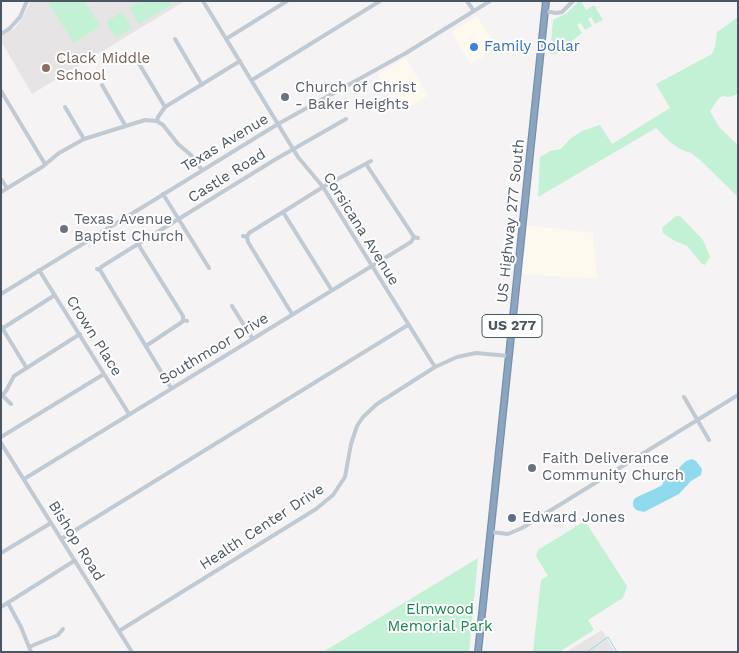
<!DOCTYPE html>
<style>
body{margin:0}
#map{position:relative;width:739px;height:653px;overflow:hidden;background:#f5f3f3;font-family:"Work Sans",sans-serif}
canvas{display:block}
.frame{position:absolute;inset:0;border:2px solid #4a5661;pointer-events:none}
</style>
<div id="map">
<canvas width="739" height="653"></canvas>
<div class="frame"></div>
</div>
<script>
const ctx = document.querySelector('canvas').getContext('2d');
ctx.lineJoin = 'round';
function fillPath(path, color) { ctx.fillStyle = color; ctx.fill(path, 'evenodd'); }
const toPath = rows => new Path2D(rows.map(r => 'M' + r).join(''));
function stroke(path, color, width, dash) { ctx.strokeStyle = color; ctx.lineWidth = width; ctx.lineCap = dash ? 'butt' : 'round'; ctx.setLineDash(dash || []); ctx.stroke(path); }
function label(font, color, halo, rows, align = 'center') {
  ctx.font = font + ' "Work Sans",sans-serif'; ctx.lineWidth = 4; ctx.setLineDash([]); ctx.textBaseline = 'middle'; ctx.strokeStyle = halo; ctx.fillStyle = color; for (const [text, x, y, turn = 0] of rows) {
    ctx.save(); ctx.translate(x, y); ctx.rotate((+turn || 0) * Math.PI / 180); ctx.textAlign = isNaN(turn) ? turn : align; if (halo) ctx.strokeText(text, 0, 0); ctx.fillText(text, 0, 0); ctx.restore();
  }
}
fillPath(toPath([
 [477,16,497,48,471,64,451,32],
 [406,58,428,96,400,112,377,74],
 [527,225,593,233,597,279,523,274]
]), '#fdf9ef');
fillPath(toPath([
 [31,1,185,1,32,94,1,41,1,37,16,27,24,15],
 [602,630,615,652,566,652]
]), '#e6e4e5');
fillPath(toPath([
 [47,1,84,1,100,26,74,43],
 [141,1,169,1,171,5,139,24,129,8],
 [579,1,581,1,586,10,594,5,603,20,595,24,591,17,588,19,592,26,585,30,581,23,577,25,582,33,567,45,567,50,558,50,557,54,550,54,553,20,567,13],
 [122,12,132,28,116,38,106,22],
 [738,17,738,94,729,97,723,96,719,98,710,111,719,127,738,145,738,197,700,160,691,153,682,150,671,143,656,128,538,197,540,157,550,151,561,149,570,139,582,131,600,125,612,144,670,108,656,84,712,54,715,47,717,32],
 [676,216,680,216,703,240,710,257,705,265,702,264,687,246,673,240,663,233,662,228],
 [585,521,627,586,623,598,588,620,594,630,559,652,533,652,541,580,548,576,536,556,538,550],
 [478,558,469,652,323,652]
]), '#c3f1d5');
fillPath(toPath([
 [692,459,696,461,702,469,701,475,691,481,679,494,644,512,636,510,633,506,633,502,635,498,661,486,663,484,663,481,667,475,678,469,686,461]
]), '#90daee');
stroke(toPath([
 [587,652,608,637,617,652]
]), '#90daee', 1);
const highway = toPath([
 [478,652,546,1]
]);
stroke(highway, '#7690ad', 8);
stroke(toPath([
 [203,1,298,157,323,187,435,367],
 [467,1,474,11],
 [545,11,556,13,562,12,573,1],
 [1,34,9,29,20,17,27,1],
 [175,39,202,85],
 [226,39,287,1],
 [138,62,165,107],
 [252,80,380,1],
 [102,85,125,125],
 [1,91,45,164],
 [65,107,84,139],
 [157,121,158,117,165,107,240,61],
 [366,164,414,237,418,238],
 [1,179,7,188],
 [1,192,42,167,59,153,84,139,145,120,157,121,163,125,178,144,192,156,202,170],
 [163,194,209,268],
 [283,212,331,289],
 [243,236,247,237,249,233,283,212,323,187,371,161],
 [247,237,248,242,292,314],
 [138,244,183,316,183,320],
 [97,269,100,270,101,267,138,244,276,159,346,119],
 [39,270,129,414],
 [100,270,171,388],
 [1,294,278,124,406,53,490,1],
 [232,306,252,338],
 [1,326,26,367],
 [3,328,55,295],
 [146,346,182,322,183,320,187,321],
 [2,395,11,404],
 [1,396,6,391,14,376,80,334],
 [684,397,709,440],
 [1,437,104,374],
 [1,443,132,652],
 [24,479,411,242,414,237],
 [491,532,508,534,522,528,738,395],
 [61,539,408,325],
 [1,553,51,523],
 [8,603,21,627,31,652],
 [1,607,74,561],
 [119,631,316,509,333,495,345,477,351,444,357,426,363,417,377,404,435,367,457,357,476,353,509,356],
 [29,647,58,635,63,629]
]), '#c1cad2', 4);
stroke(highway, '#8ba5c1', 5.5);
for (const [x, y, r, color] of [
 [474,47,5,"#3f7fe0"],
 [46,68,5,"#8d6e63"],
 [285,97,5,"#6b7280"],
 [64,229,5,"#6b7280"],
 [532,468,5,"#6b7280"],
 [512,518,5,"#5c6f8a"]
]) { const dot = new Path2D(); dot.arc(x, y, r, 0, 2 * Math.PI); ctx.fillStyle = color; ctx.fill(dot); stroke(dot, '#fff', 2); }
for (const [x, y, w] of [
 [512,326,60]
]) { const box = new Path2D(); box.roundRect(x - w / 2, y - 11.5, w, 23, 4); ctx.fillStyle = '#fff'; ctx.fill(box); stroke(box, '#4a5661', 1); }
label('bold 14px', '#4a5661', null, [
 ["US 277",512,326]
]);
label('15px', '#366cbe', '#fff', [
 ["Family Dollar",484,47]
], 'left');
label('15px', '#785e54', '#fff', [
 ["Clack Middle",56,59],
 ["School",56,76]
], 'left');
label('15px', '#5b616d', '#fff', [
 ["Church of Christ",295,88],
 ["- Baker Heights",295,105],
 ["Texas Avenue",74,220],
 ["Baptist Church",74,237],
 ["Faith Deliverance",542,459],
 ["Community Church",542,476]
], 'left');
label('15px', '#4a5661', '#fff', [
 ["Texas Avenue",225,143,-31],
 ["Castle Road",227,176,-32],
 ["US Highway 277 South",511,221,-84],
 ["Corsicana Avenue",361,229,58],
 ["Crown Place",94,336,58],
 ["Southmoor Drive",214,349,-31],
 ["Health Center Drive",262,527,-33],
 ["Bishop Road",76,541,58]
]);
label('15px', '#4e5e75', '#fff', [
 ["Edward Jones",522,518]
], 'left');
label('15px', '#17864f', '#fff', [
 ["Elmwood",440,610],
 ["Memorial Park",440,627]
]);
</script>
